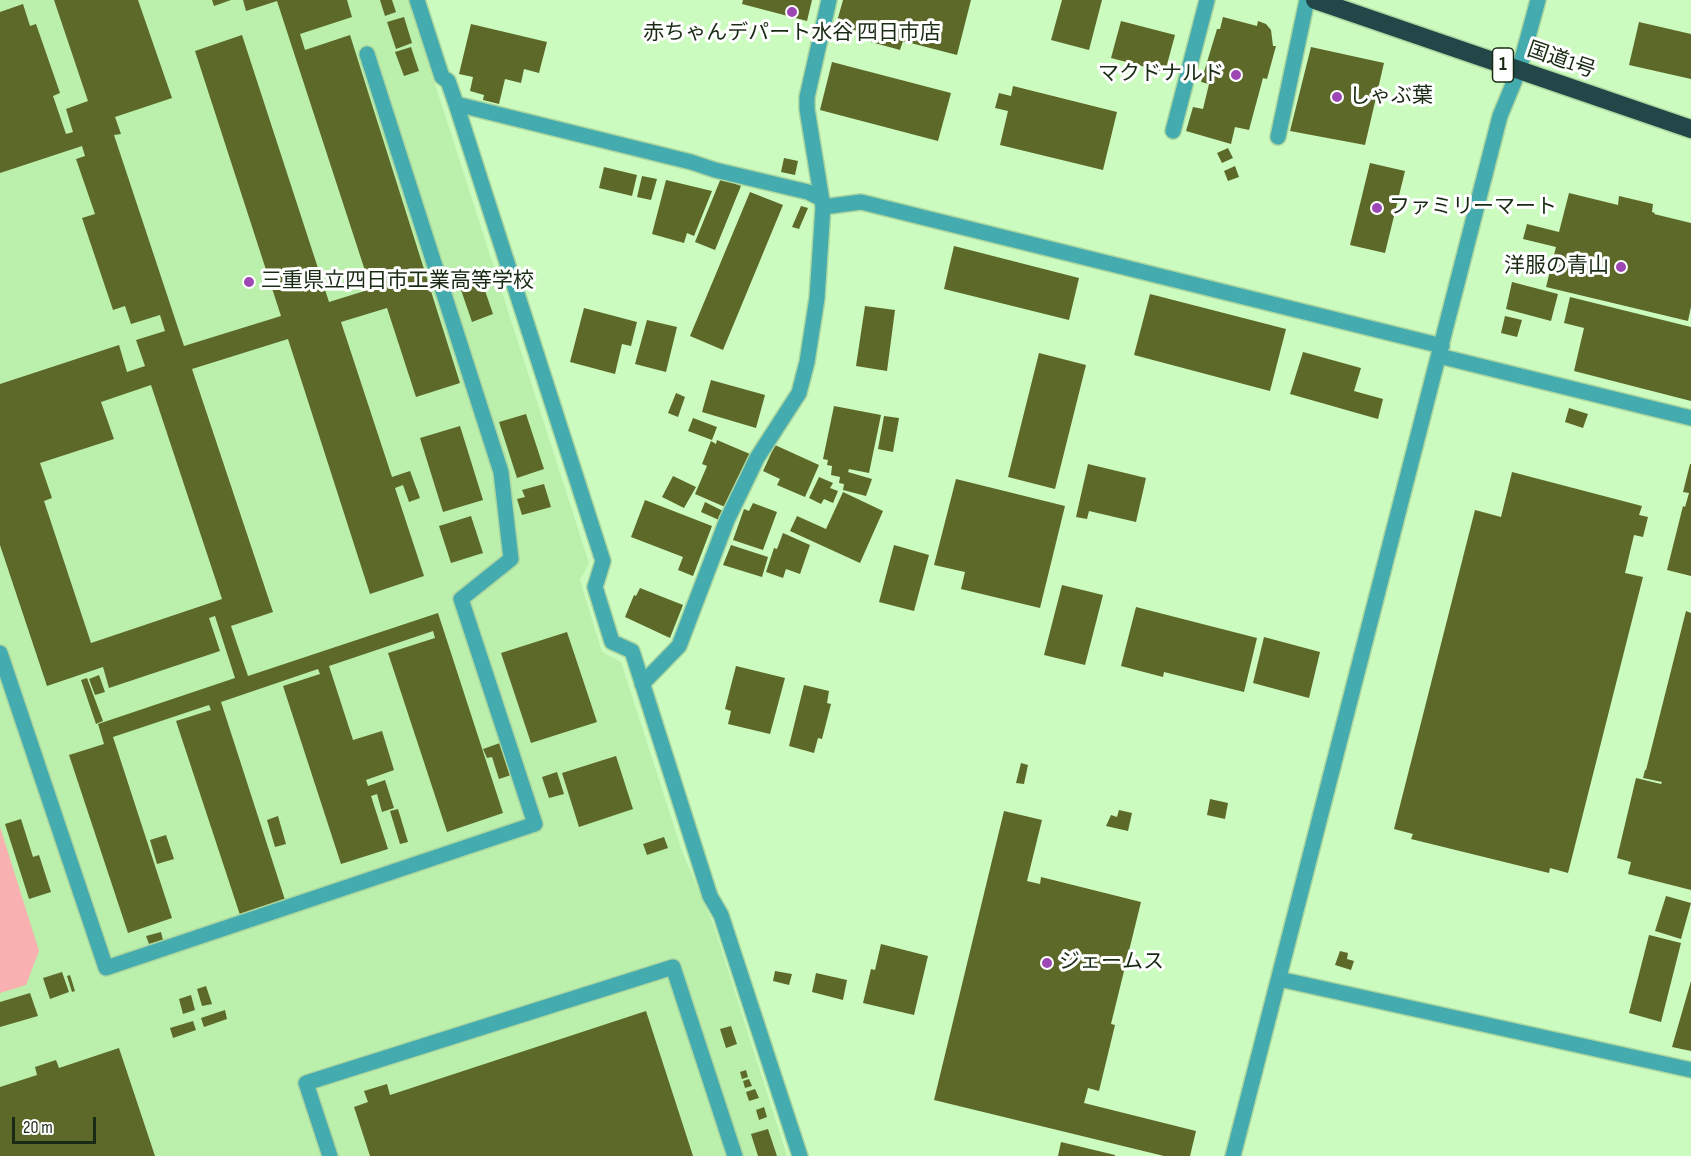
<!DOCTYPE html>
<meta charset="utf-8">
<style>
body{margin:0}
#map{position:relative;width:1691px;height:1156px;overflow:hidden;background:#cbfbbe;font-family:"Sofia Sans Condensed",sans-serif}
canvas{display:block}
.scale{position:absolute;left:12px;top:1117px;width:84px;height:27px;box-sizing:border-box;border:3px solid #192b14;border-top:0;padding-left:8px;font-size:18px;line-height:21px;white-space:nowrap;color:#192b14;-webkit-text-stroke:4px #fff;paint-order:stroke}
</style>
<div id="map">
<canvas width="1691" height="1156"></canvas>
<div class="scale">20 m</div>
</div>
<script>
const ctx = document.querySelector('canvas').getContext('2d');
ctx.lineJoin = 'round';
function fillPath(path, color) { ctx.fillStyle = color; ctx.fill(path, 'evenodd'); }
const toPath = rows => new Path2D(rows.map(r => 'M' + r).join(''));
function stroke(path, color, width, dash) { ctx.strokeStyle = color; ctx.lineWidth = width; ctx.lineCap = dash ? 'butt' : 'round'; ctx.setLineDash(dash || []); ctx.stroke(path); }
function label(font, color, halo, rows, align = 'center') {
  ctx.font = font + ' "Sofia Sans Condensed","Noto Sans JP",sans-serif'; ctx.lineWidth = 6; ctx.setLineDash([]); ctx.textBaseline = 'middle'; ctx.strokeStyle = halo; ctx.fillStyle = color; for (const [text, x, y, turn = 0] of rows) {
    ctx.save(); ctx.translate(x, y); ctx.rotate((+turn || 0) * Math.PI / 180); ctx.textAlign = isNaN(turn) ? turn : align; if (halo) ctx.strokeText(text, 0, 0); ctx.fillText(text, 0, 0); ctx.restore();
  }
}
fillPath(toPath([
 [0,0,408,0,589,563,580,580,602,652,621,662,682,851,714,926,787,1156,0,1156]
]), '#bbefac');
fillPath(toPath([
 [0,827,39,951,26,985,0,993]
]), '#f8b0b0');
fillPath(toPath([
 [54,0,138,0,172,98,115,117,121,134,114,135,184,346,281,316,195,51,242,35,329,302,371,289,277,1,246,11,243,0,347,0,352,17,300,34,305,50,350,35,460,383,416,397,387,308,341,322,392,477,410,471,420,498,409,502,403,485,395,488,424,576,370,594,288,339,192,369,273,612,231,626,248,676,438,613,503,813,447,832,388,653,435,638,433,631,329,666,353,740,382,731,394,770,366,780,368,786,385,780,394,808,382,812,377,794,371,796,388,849,341,864,283,686,320,674,318,669,221,702,286,903,241,918,176,721,211,710,209,705,113,737,172,918,128,933,69,755,104,744,98,724,235,678,215,616,209,618,220,651,109,688,103,667,47,686,0,545,0,384,119,345,127,372,145,366,136,340,165,331,160,315,131,324,125,306,113,310,82,218,95,214,76,159,85,156,82,146,0,173,0,12,23,4,30,26,36,24,60,93,53,96,66,134,73,132,66,109,88,101],
 [151,385,222,599,91,643,44,501,52,498,40,463,114,439,101,402],
 [212,0,231,0,214,6],
 [380,0,392,0,396,12,385,16],
 [743,0,812,0,807,21,742,4],
 [843,0,971,0,957,55,903,41,900,50,871,42,872,35,836,25],
 [1062,0,1102,0,1089,50,1051,40],
 [404,17,412,43,396,49,387,22],
 [1223,17,1257,26,1258,21,1266,24,1271,30,1273,46,1276,46,1267,79,1263,78,1249,130,1235,127,1231,144,1186,131,1193,107,1203,109,1209,84,1201,82,1217,29,1220,29],
 [1121,21,1175,35,1165,72,1111,58],
 [1639,22,1691,34,1691,79,1629,65],
 [471,24,547,42,539,73,524,69,521,83,505,79,499,104,483,100,484,95,470,91,473,77,459,74],
 [411,47,419,71,404,76,395,52],
 [1311,47,1384,63,1365,145,1290,131],
 [832,62,951,93,938,141,820,110],
 [1013,86,1117,112,1103,170,1000,145,1008,111,995,108,999,93,1011,96],
 [1228,148,1233,158,1222,163,1217,153],
 [784,158,798,161,795,175,781,172],
 [1370,163,1405,171,1385,253,1350,245],
 [1235,166,1239,177,1228,181,1224,171],
 [604,167,637,175,632,196,599,188],
 [642,176,657,179,651,200,637,197],
 [721,178,741,186,715,250,695,242],
 [666,180,712,191,694,236,687,233,684,243,652,234],
 [750,192,783,205,723,350,690,336],
 [1569,193,1618,205,1619,196,1653,204,1652,212,1655,213,1654,214,1691,223,1691,307,1688,321,1546,287,1556,247,1523,239,1527,224,1559,232],
 [801,206,808,208,799,229,792,227],
 [954,246,1079,278,1069,320,944,289],
 [481,279,493,314,472,322,460,287],
 [1512,282,1558,294,1551,321,1506,309],
 [1150,294,1286,329,1270,391,1134,355],
 [1570,297,1691,327,1691,401,1574,371,1584,328,1564,323],
 [865,306,895,310,887,371,856,366],
 [584,308,637,322,631,346,622,344,615,374,570,362],
 [1505,316,1522,320,1517,337,1501,333],
 [647,320,677,327,666,372,635,364],
 [1303,352,1361,368,1354,391,1383,399,1378,419,1290,394],
 [1039,353,1086,365,1055,489,1008,477],
 [711,380,765,395,756,428,702,412],
 [676,393,685,397,678,417,668,413],
 [834,406,881,415,869,473,849,469,848,472,872,479,866,496,843,490,844,484,839,483,840,477,831,475,832,466,827,465,828,460,823,459],
 [1569,408,1588,414,1583,428,1565,422],
 [526,414,544,469,517,478,499,422],
 [884,416,899,418,893,452,878,449],
 [693,418,717,427,712,440,688,431],
 [460,426,483,500,443,512,420,438],
 [717,440,750,454,725,507,695,494,707,466,702,464,711,441,716,444],
 [775,445,819,465,805,497,777,485,780,479,763,471],
 [1088,464,1146,478,1136,522,1089,511,1087,519,1076,517],
 [1690,464,1691,464,1691,576,1667,570,1683,506,1685,507,1689,493,1683,492],
 [1512,472,1642,506,1639,515,1648,517,1643,537,1634,535,1625,573,1643,577,1568,873,1550,868,1549,873,1411,839,1413,834,1394,829,1475,510,1501,517],
 [673,476,696,487,684,508,662,497],
 [819,477,833,483,830,488,838,491,833,503,824,499,821,504,809,498],
 [956,479,1065,506,1040,608,961,589,965,572,934,565],
 [544,484,551,507,522,515,517,499,525,497,522,490],
 [843,492,883,511,860,563,790,531,797,516,826,529],
 [645,500,712,526,693,576,678,570,683,557,631,537],
 [705,502,723,511,719,520,701,512],
 [753,503,777,512,763,550,733,540,744,509,749,511],
 [471,516,483,553,451,563,439,526],
 [783,533,810,545,800,574,786,569,783,578,766,572,774,548,777,549],
 [731,545,768,557,762,577,723,565],
 [894,545,929,555,914,611,879,602],
 [1062,585,1103,595,1085,665,1044,655],
 [640,588,683,605,670,638,625,617,634,595,636,596],
 [1136,607,1257,638,1244,692,1164,672,1163,677,1121,666],
 [1686,611,1691,613,1691,890,1628,874,1631,862,1617,858,1636,778,1661,784,1662,782,1643,778,1645,770,1646,770],
 [567,632,597,722,531,743,501,653],
 [1264,637,1320,652,1309,698,1253,683],
 [736,666,785,678,770,734,728,724,731,711,725,709],
 [99,675,105,692,95,695,89,679],
 [87,678,103,721,96,724,81,680],
 [804,685,829,691,827,703,831,704,822,739,818,738,814,753,789,746],
 [500,743,511,775,499,779,492,757,487,758,483,749],
 [616,756,633,809,579,827,562,773],
 [1021,763,1028,765,1024,784,1016,783],
 [557,772,564,794,549,798,542,777],
 [1210,799,1228,803,1225,819,1207,815],
 [398,809,408,842,400,844,390,811],
 [1119,810,1132,813,1128,831,1106,826,1111,815,1117,817],
 [1004,811,1042,820,1027,881,1040,884,1041,877,1141,902,1111,1024,1115,1025,1099,1091,1088,1088,1084,1103,1196,1131,1190,1156,1164,1156,934,1100],
 [278,816,286,844,275,847,267,820],
 [21,819,33,857,39,855,51,892,29,899,5,824],
 [166,835,174,859,157,864,150,840],
 [664,837,668,848,647,855,643,844],
 [1666,896,1691,903,1681,939,1655,931],
 [161,932,163,940,149,944,146,936],
 [1649,935,1681,943,1661,1022,1629,1013],
 [881,944,928,956,914,1015,863,1003,871,969,875,970],
 [1340,951,1348,953,1347,959,1354,961,1351,970,1335,965],
 [775,971,792,974,789,985,773,981],
 [62,972,69,992,50,999,43,978],
 [816,973,847,980,843,1000,812,992],
 [70,975,75,991,72,992,67,976],
 [1691,981,1691,1051,1672,1047],
 [206,986,212,1004,202,1006,197,989],
 [30,993,38,1016,0,1027,0,1002],
 [191,995,195,1010,183,1014,179,999],
 [225,1010,227,1019,204,1027,201,1018],
 [646,1011,693,1156,370,1156,354,1107,368,1102,364,1091,387,1084,390,1095],
 [193,1021,196,1030,173,1038,170,1028],
 [731,1026,737,1044,726,1048,720,1029],
 [119,1048,155,1156,0,1156,0,1087,37,1075,35,1067,56,1060,59,1068],
 [746,1070,748,1077,742,1079,740,1072],
 [749,1079,752,1086,745,1088,743,1081],
 [755,1089,759,1098,749,1101,746,1092],
 [764,1107,767,1117,759,1120,756,1110],
 [768,1129,777,1156,758,1156,751,1134],
 [1061,1142,1115,1155,1115,1156,1058,1156]
]), '#5d6929');
const minor = toPath([
 [417,0,442,77,448,81,456,104,603,561,595,587,612,642,632,651,710,896,721,915,800,1156],
 [456,104,691,162,715,170,808,192,822,199],
 [1173,131,1207,0],
 [1278,137,1307,0],
 [823,207,861,202,1442,346],
 [1439,356,1691,418],
 [0,653,106,968,535,824,461,599,511,559,501,472,367,54],
 [642,684,679,646,727,520,757,458,799,393,807,362,817,298,823,207,807,109,807,97,829,0],
 [1279,979,1691,1070],
 [330,1156,306,1083,673,967,735,1156],
 [1233,1156,1500,116,1519,70,1538,0]
]);
const highway = toPath([
 [1315,0,1691,129]
]);
stroke(minor, '#abd69f', 18);
stroke(highway, '#abd69f', 21);
stroke(minor, '#44abaf', 15);
stroke(highway, '#234748', 18);
for (const [x, y, r, color] of [
 [792,12,6,"#9d47b4"],
 [1236,75,6,"#9d47b4"],
 [1337,97,6,"#9d47b4"],
 [1377,208,6,"#9d47b4"],
 [1621,267,6,"#9d47b4"],
 [249,282,6,"#9d47b4"],
 [1047,963,6,"#9d47b4"]
]) { const dot = new Path2D(); dot.arc(x, y, r, 0, 2 * Math.PI); ctx.fillStyle = color; ctx.fill(dot); stroke(dot, '#fff', 2); }
for (const [x, y, w] of [
 [1503,65,21]
]) { const box = new Path2D(); box.roundRect(x - w / 2, y - 17, w, 34, 4.5); ctx.fillStyle = '#fff'; ctx.fill(box); stroke(box, '#192b14', 1.5); }
label('bold 20px', '#192b14', null, [
 ["1",1503,65]
]);
label('21px', '#192b14', '#fff', [
 ["赤ちゃんデパート水谷 四日市店",792,34,"center"],
 ["マクドナルド",1224,75,"right"],
 ["しゃぶ葉",1349,97],
 ["ファミリーマート",1389,208],
 ["洋服の青山",1609,267,"right"],
 ["三重県立四日市工業高等学校",261,282],
 ["ジェームス",1059,963]
], 'left');
label('21px', '#192b14', '#fff', [
 ["国道1号",1561,61,19]
]);
</script>
